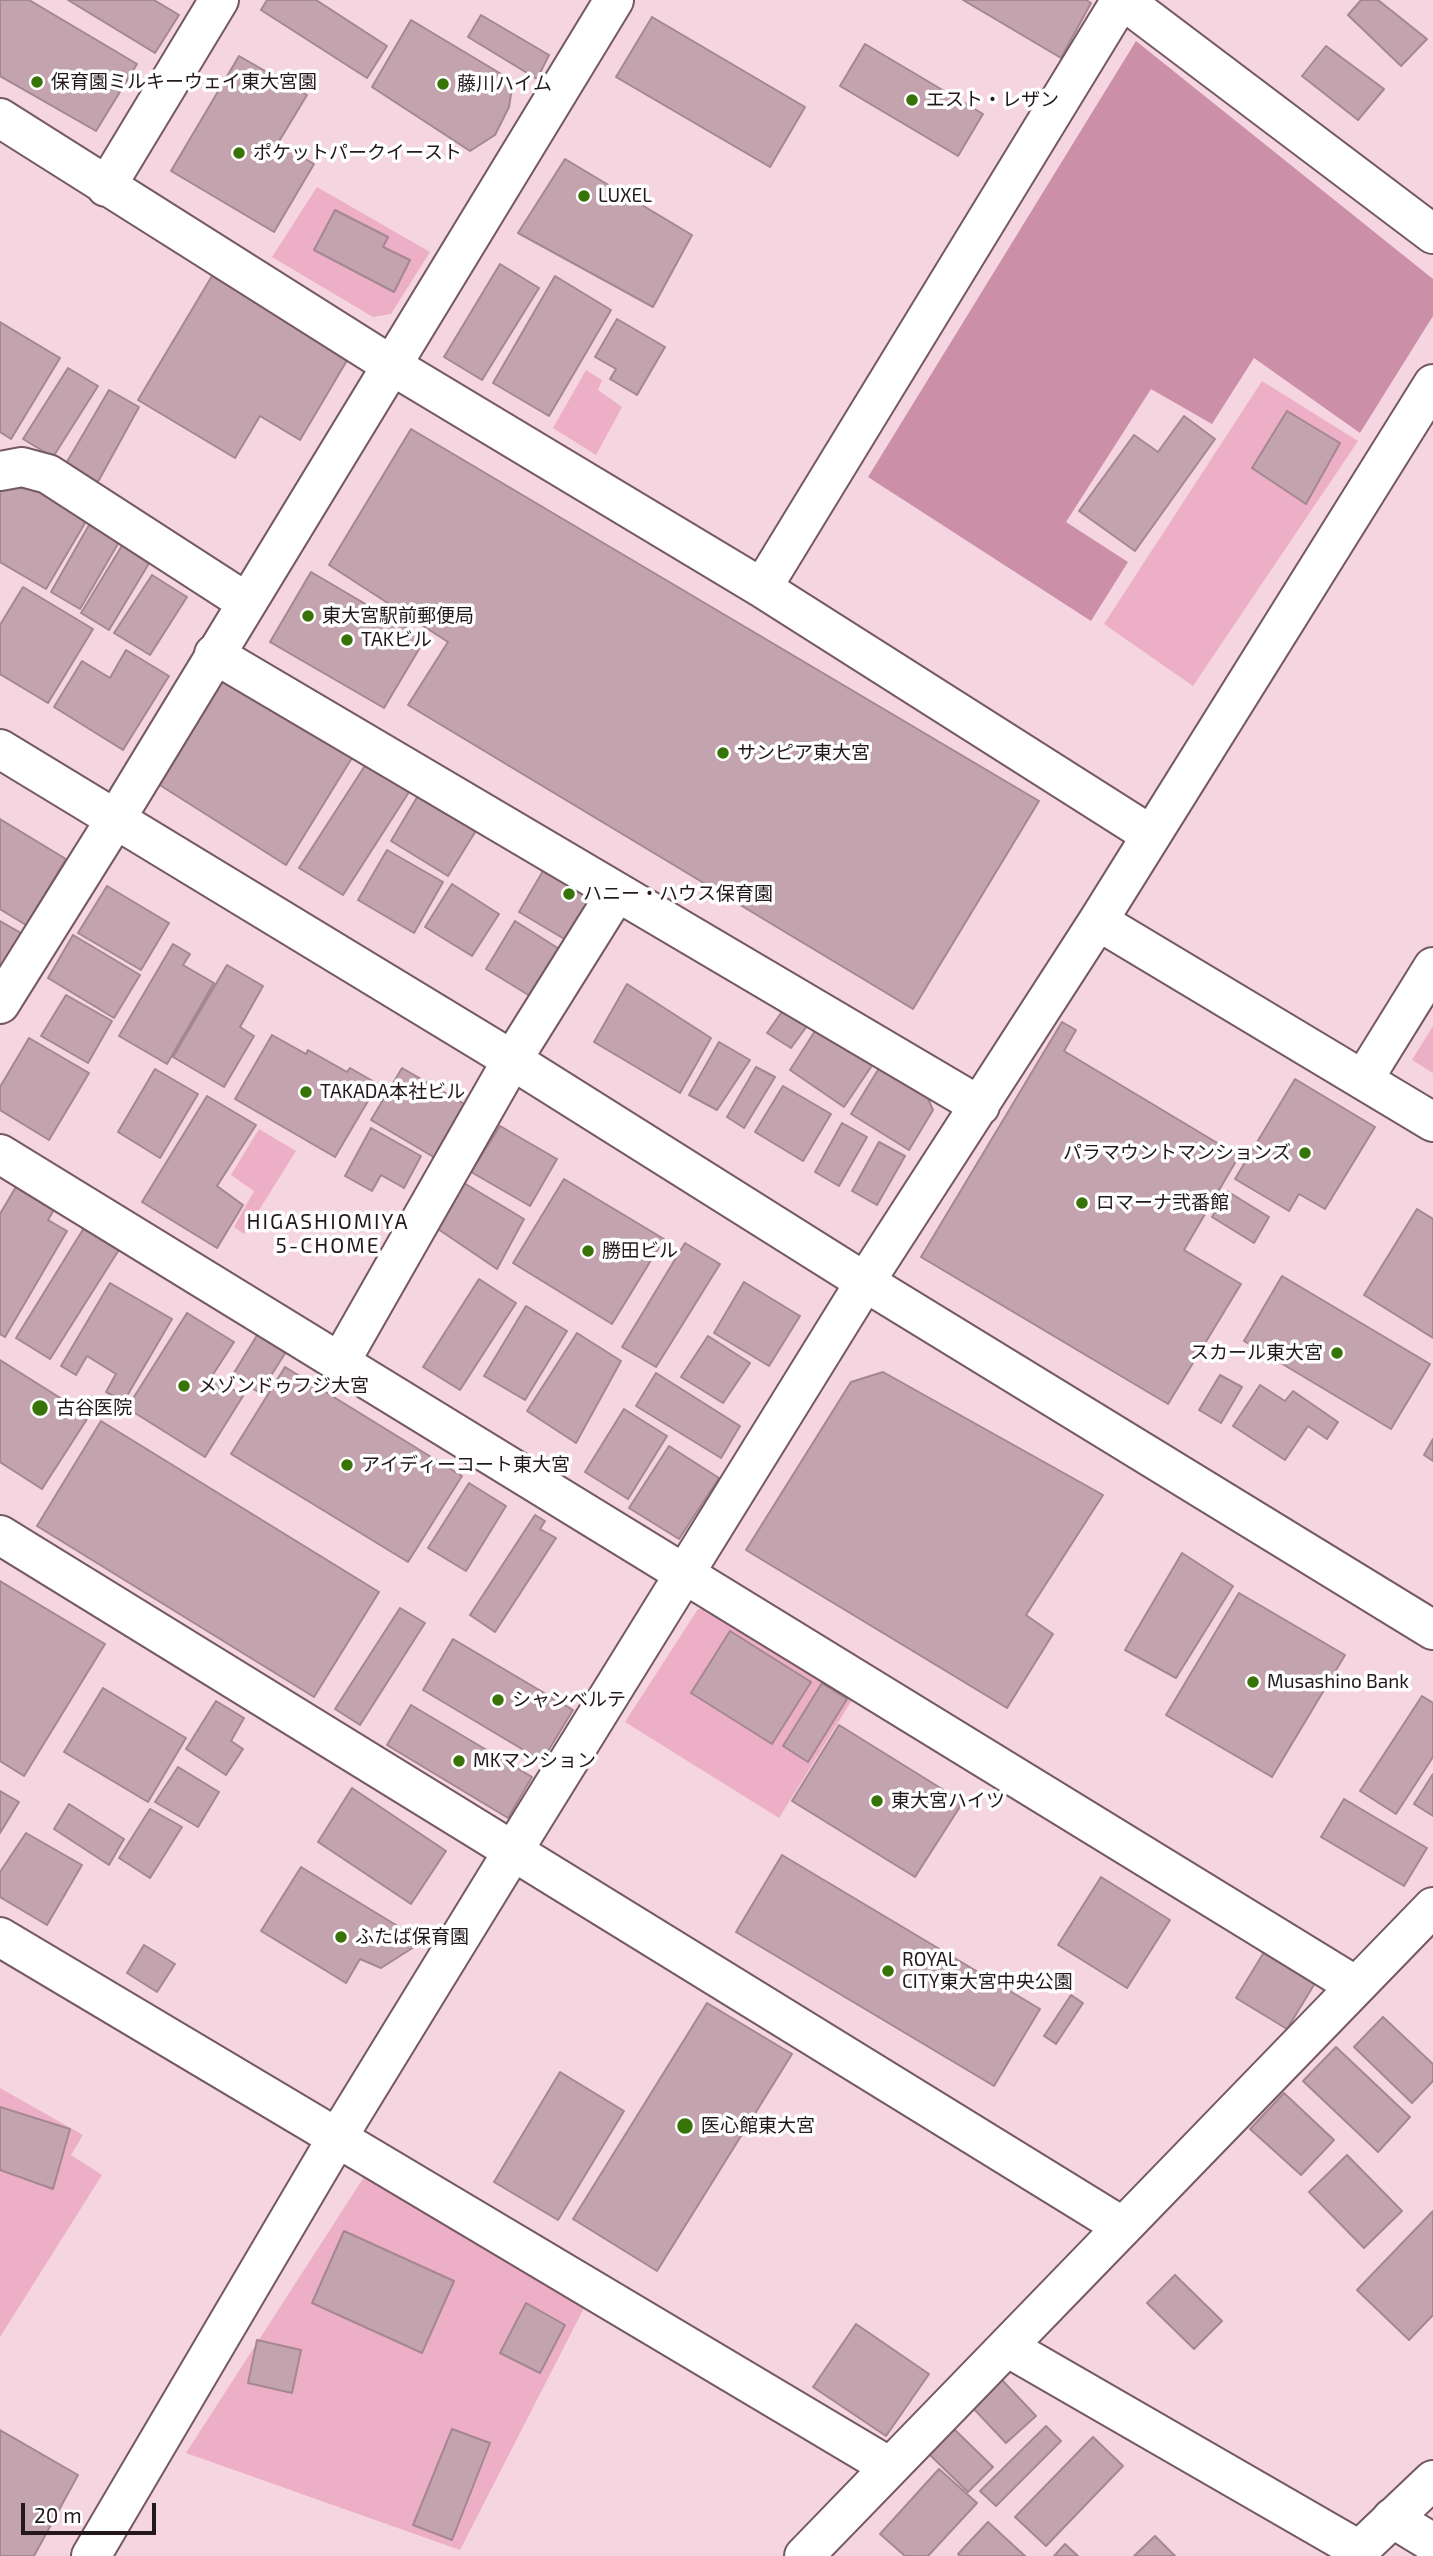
<!DOCTYPE html>
<meta charset="utf-8">
<style>
body{margin:0}
#map{position:relative;width:1433px;height:2556px;overflow:hidden;background:#f5d5e0;font-family:"Exo 2",sans-serif}
canvas{display:block}
.scale{position:absolute;left:21px;top:2503px;width:135px;height:32px;box-sizing:border-box;border:4px solid #23181d;border-top:0;padding-left:9px;font-size:21px;line-height:24px;white-space:nowrap;color:#23181d;-webkit-text-stroke:5px #fff;paint-order:stroke}
</style>
<div id="map">
<canvas width="1433" height="2556"></canvas>
<div class="scale">20 m</div>
</div>
<script>
const ctx = document.querySelector('canvas').getContext('2d');
ctx.lineJoin = 'round';
function fillPath(path, color) { ctx.fillStyle = color; ctx.fill(path, 'evenodd'); }
const toPath = rows => new Path2D(rows.map(r => 'M' + r).join(''));
function stroke(path, color, width, dash) { ctx.strokeStyle = color; ctx.lineWidth = width; ctx.lineCap = dash ? 'butt' : 'round'; ctx.setLineDash(dash || []); ctx.stroke(path); }
function label(font, color, halo, rows, align = 'center') {
  ctx.font = font + ' "Exo 2","Noto Sans JP",sans-serif'; ctx.lineWidth = 7; ctx.setLineDash([]); ctx.textBaseline = 'middle'; ctx.strokeStyle = halo; ctx.fillStyle = color; for (const [text, x, y, turn = 0] of rows) {
    ctx.save(); ctx.translate(x, y); ctx.rotate((+turn || 0) * Math.PI / 180); ctx.textAlign = isNaN(turn) ? turn : align; if (halo) ctx.strokeText(text, 0, 0); ctx.fillText(text, 0, 0); ctx.restore();
  }
}
fillPath(toPath([
 [317,187,430,252,391,314,373,317,272,257],
 [586,370,602,380,598,390,622,407,596,455,553,428],
 [1262,381,1358,441,1193,686,1104,624],
 [1433,1026,1433,1073,1412,1060],
 [259,1129,296,1151,244,1234,234,1227,254,1191,231,1175],
 [698,1609,712,1610,857,1692,779,1818,625,1722],
 [0,2088,83,2135,71,2155,102,2175,0,2337],
 [364,2177,585,2306,460,2550,186,2453]
]), '#ecafc6');
fillPath(toPath([
 [1136,41,1433,279,1433,316,1360,433,1254,358,1212,424,1151,389,1066,522,1128,562,1091,621,868,477]
]), '#cb8fa7');
const building = toPath([
 [0,0,29,0,137,64,96,131,0,76,0,0],
 [68,0,154,0,179,15,155,53,68,0],
 [267,0,316,0,387,46,367,78,261,10,267,0],
 [963,0,1086,0,1091,3,1061,58,963,0],
 [1361,0,1378,0,1427,39,1401,66,1348,15,1361,0],
 [481,15,549,55,537,79,468,37,481,15],
 [652,17,805,107,770,167,616,77,652,17],
 [411,20,513,81,509,107,495,135,470,151,372,87,411,20],
 [865,44,983,114,958,156,840,86,865,44],
 [1326,46,1384,89,1358,120,1302,76,1326,46],
 [239,56,307,95,278,143,314,164,274,232,171,171,239,56],
 [565,159,692,235,653,307,518,233,565,159],
 [335,210,388,237,383,247,410,260,394,292,314,250,335,210],
 [500,264,539,288,482,380,444,357,500,264],
 [212,276,349,357,300,440,260,416,235,458,138,400,212,276],
 [555,276,611,310,549,416,493,383,555,276],
 [617,319,665,347,637,395,610,379,616,369,595,357,617,319],
 [0,322,60,358,11,439,0,432,0,322],
 [68,368,98,386,53,457,23,439,68,368],
 [109,390,139,407,99,480,91,484,64,467,109,390],
 [1287,411,1340,443,1306,504,1252,468,1287,411],
 [1184,416,1215,439,1135,551,1079,511,1134,435,1158,452,1184,416],
 [411,429,1039,801,913,1009,408,705,448,642,329,565,411,429],
 [28,481,88,518,46,589,0,562,0,492,3,486,28,481],
 [89,525,119,542,80,609,51,592,89,525],
 [123,544,151,560,109,630,81,613,123,544],
 [311,572,425,639,384,708,270,642,311,572],
 [152,575,187,597,150,655,114,633,152,575],
 [23,587,93,629,48,703,0,674,0,625,23,587],
 [126,650,169,676,123,750,54,707,82,661,110,678,126,650],
 [225,672,355,753,286,865,155,782,225,672],
 [368,761,411,789,343,895,299,868,368,761],
 [419,794,477,829,448,876,391,841,419,794],
 [0,819,66,859,26,925,0,909,0,819],
 [387,850,443,882,414,933,358,900,387,850],
 [550,859,603,891,571,943,519,912,550,859],
 [452,884,499,914,472,956,425,927,452,884],
 [107,886,169,923,141,970,78,933,107,886],
 [0,921,21,933,0,969,0,921],
 [515,921,564,952,535,999,486,969,515,921],
 [73,935,140,975,114,1018,48,978,73,935],
 [173,944,190,954,183,965,214,983,167,1064,119,1036,173,944],
 [227,965,263,986,240,1027,254,1036,224,1087,173,1057,227,965],
 [627,984,711,1038,680,1093,594,1042,627,984],
 [66,995,112,1021,88,1063,41,1036,66,995],
 [786,1006,810,1022,791,1048,767,1033,786,1006],
 [1062,1022,1076,1030,1064,1051,1239,1156,1184,1250,1241,1284,1168,1404,921,1257,1062,1022],
 [817,1028,873,1064,844,1107,790,1070,817,1028],
 [272,1035,306,1054,308,1050,347,1072,350,1068,378,1084,335,1157,235,1099,272,1035],
 [29,1038,89,1073,49,1140,0,1110,0,1087,29,1038],
 [719,1042,750,1060,717,1110,689,1095,719,1042],
 [881,1065,925,1092,933,1110,909,1150,851,1114,881,1065],
 [756,1067,775,1077,744,1128,727,1117,756,1067],
 [402,1068,468,1106,437,1159,371,1120,402,1068],
 [155,1069,198,1094,160,1158,118,1132,155,1069],
 [1295,1079,1375,1127,1325,1209,1299,1194,1289,1211,1235,1179,1295,1079],
 [783,1086,831,1114,803,1161,755,1132,783,1086],
 [207,1096,256,1125,217,1186,243,1205,217,1248,142,1202,207,1096],
 [842,1123,867,1137,839,1186,815,1172,842,1123],
 [500,1126,557,1159,530,1206,471,1172,500,1126],
 [371,1128,421,1156,404,1188,381,1175,372,1191,345,1176,371,1128],
 [879,1142,905,1156,877,1205,852,1191,879,1142],
 [564,1179,664,1239,612,1324,513,1263,564,1179],
 [464,1183,524,1219,497,1269,435,1227,464,1183],
 [17,1185,55,1208,48,1220,67,1231,5,1337,0,1334,0,1214,17,1185],
 [1227,1191,1269,1217,1254,1243,1212,1217,1227,1191],
 [1417,1209,1433,1219,1433,1338,1364,1295,1417,1209],
 [87,1223,122,1245,50,1359,16,1338,87,1223],
 [685,1243,720,1264,656,1367,622,1347,685,1243],
 [1282,1276,1430,1364,1391,1429,1244,1341,1282,1276],
 [479,1279,516,1303,460,1390,423,1367,479,1279],
 [744,1282,800,1316,769,1366,714,1333,744,1282],
 [110,1283,172,1319,124,1401,106,1392,116,1374,87,1356,76,1375,61,1366,110,1283],
 [526,1306,567,1331,525,1400,484,1376,526,1306],
 [187,1313,234,1342,212,1376,243,1396,205,1457,127,1408,187,1313],
 [261,1329,289,1347,260,1393,232,1376,261,1329],
 [577,1333,621,1361,576,1443,527,1411,577,1333],
 [708,1336,750,1363,723,1403,681,1377,708,1336],
 [0,1360,89,1416,42,1489,0,1462,0,1360],
 [285,1367,462,1476,408,1562,231,1454,285,1367],
 [883,1372,1103,1495,1026,1615,1053,1634,1007,1708,746,1550,851,1382,883,1372],
 [656,1373,740,1426,721,1458,636,1406,656,1373],
 [1220,1375,1242,1387,1221,1423,1199,1410,1220,1375],
 [1260,1385,1285,1401,1293,1391,1338,1422,1327,1439,1308,1426,1285,1460,1233,1426,1260,1385],
 [624,1409,667,1436,628,1499,585,1472,624,1409],
 [101,1421,379,1592,314,1697,37,1526,101,1421],
 [1433,1439,1433,1461,1424,1455,1433,1439],
 [669,1446,719,1478,679,1539,629,1508,669,1446],
 [469,1483,506,1506,466,1571,428,1548,469,1483],
 [535,1515,545,1521,540,1529,556,1538,495,1632,470,1615,535,1515],
 [1182,1553,1233,1586,1176,1678,1125,1650,1182,1553],
 [0,1581,105,1644,24,1776,0,1761,0,1581],
 [1239,1593,1345,1655,1272,1777,1166,1715,1239,1593],
 [400,1608,425,1623,360,1725,335,1709,400,1608],
 [730,1631,811,1682,772,1744,691,1693,730,1631],
 [453,1639,573,1710,542,1761,423,1690,453,1639],
 [822,1683,847,1699,808,1762,783,1746,822,1683],
 [103,1688,186,1738,148,1802,64,1752,103,1688],
 [1422,1696,1433,1703,1433,1757,1396,1814,1360,1791,1422,1696],
 [216,1701,244,1718,231,1741,243,1749,226,1775,186,1749,216,1701],
 [411,1705,532,1777,508,1818,387,1745,411,1705],
 [839,1725,963,1802,915,1877,792,1801,839,1725],
 [178,1767,219,1792,198,1827,155,1802,178,1767],
 [1433,1774,1433,1816,1414,1804,1433,1774],
 [352,1788,446,1851,411,1904,318,1842,352,1788],
 [0,1791,19,1802,0,1833,0,1791],
 [1344,1799,1427,1848,1404,1886,1321,1837,1344,1799],
 [69,1804,124,1839,109,1865,54,1829,69,1804],
 [150,1809,182,1827,150,1878,119,1858,150,1809],
 [26,1833,82,1865,47,1925,0,1897,0,1872,26,1833],
 [782,1855,1040,2009,994,2086,736,1932,782,1855],
 [301,1867,409,1933,414,1947,381,1968,360,1959,346,1983,261,1931,301,1867],
 [1101,1877,1170,1920,1127,1988,1058,1945,1101,1877],
 [1269,1944,1320,1975,1287,2029,1236,1998,1269,1944],
 [144,1945,175,1964,157,1992,127,1973,144,1945],
 [1071,1995,1083,2003,1056,2044,1044,2036,1071,1995],
 [707,2003,792,2054,657,2271,573,2219,707,2003],
 [1383,2017,1433,2064,1433,2081,1412,2103,1354,2047,1383,2017],
 [1336,2047,1410,2117,1378,2152,1303,2081,1336,2047],
 [560,2072,624,2111,558,2220,494,2182,560,2072],
 [1284,2093,1334,2140,1301,2175,1250,2129,1284,2093],
 [0,2107,70,2129,53,2189,0,2170,0,2107],
 [1347,2155,1402,2211,1364,2248,1309,2192,1347,2155],
 [1433,2211,1433,2315,1409,2340,1357,2290,1433,2211],
 [344,2231,454,2281,422,2353,312,2303,344,2231],
 [1175,2275,1222,2321,1194,2349,1147,2303,1175,2275],
 [526,2303,565,2325,540,2373,500,2353,526,2303],
 [856,2324,929,2374,886,2436,813,2387,856,2324],
 [257,2340,301,2350,292,2393,248,2383,257,2340],
 [1002,2380,1036,2416,1006,2443,972,2407,1002,2380],
 [1046,2426,1061,2441,996,2506,980,2491,1046,2426],
 [452,2429,490,2443,452,2540,413,2525,452,2429],
 [954,2429,993,2467,968,2492,929,2454,954,2429],
 [0,2430,78,2475,34,2556,0,2556,0,2430],
 [1093,2437,1123,2466,1046,2546,1015,2517,1093,2437],
 [939,2469,977,2503,928,2556,905,2556,880,2534,939,2469],
 [988,2522,1025,2556,960,2556,958,2554,988,2522],
 [1155,2536,1175,2556,1134,2556,1155,2536],
 [1065,2544,1078,2556,1054,2556,1065,2544]
]);
fillPath(building, '#c2a3ae');
stroke(building, '#a48792', 2);
const minor = toPath([
 [1123,0,1433,234],
 [0,118,391,365,762,588,1151,835],
 [106,187,219,0],
 [0,471,22,467,48,474,246,602],
 [762,588,1121,0],
 [214,654,980,1106],
 [1098,921,1433,1122],
 [1363,1080,1433,967],
 [0,1154,1356,1986],
 [340,1362,512,1060,617,892],
 [0,1535,1123,2227],
 [0,1937,890,2467],
 [1007,2347,1359,2550],
 [1392,2518,1433,2543],
 [91,2556,337,2138,513,1851,865,1282,1098,921,1433,384],
 [804,2556,1433,1907]
]);
const tertiary = toPath([
 [0,749,512,1060,865,1282,1433,1630],
 [0,1004,115,820,614,0],
 [1353,2556,1433,2480]
]);
stroke(minor, '#745863', 42);
stroke(tertiary, '#745863', 42);
stroke(minor, '#fff', 38);
stroke(tertiary, '#fff', 38);
for (const [x, y, r, color] of [
 [37,82,7,"#377307"],
 [443,84,7,"#377307"],
 [912,100,7,"#377307"],
 [239,153,7,"#377307"],
 [584,196,7,"#377307"],
 [308,616,7,"#377307"],
 [347,640,7,"#377307"],
 [723,753,7,"#377307"],
 [569,894,7,"#377307"],
 [306,1092,7,"#377307"],
 [1305,1153,7,"#377307"],
 [1082,1203,7,"#377307"],
 [588,1251,7,"#377307"],
 [1337,1353,7,"#377307"],
 [184,1386,7,"#377307"],
 [40,1408,9,"#377307"],
 [347,1465,7,"#377307"],
 [1253,1682,7,"#377307"],
 [498,1700,7,"#377307"],
 [459,1761,7,"#377307"],
 [877,1801,7,"#377307"],
 [341,1937,7,"#377307"],
 [888,1971,7,"#377307"],
 [685,2126,9,"#377307"]
]) { const dot = new Path2D(); dot.arc(x, y, r, 0, 2 * Math.PI); ctx.fillStyle = color; ctx.fill(dot); stroke(dot, '#fff', 2.5); }
label('19px', '#23181d', '#fff', [
 ["保育園ミルキーウェイ東大宮園",51,82],
 ["藤川ハイム",457,84],
 ["エスト・レザン",926,100],
 ["ポケットパークイースト",253,153],
 ["LUXEL",598,196],
 ["東大宮駅前郵便局",322,616],
 ["TAKビル",361,640],
 ["サンピア東大宮",737,753],
 ["ハニー・ハウス保育園",583,894],
 ["TAKADA本社ビル",320,1092],
 ["パラマウントマンションズ",1291,1153,"right"],
 ["ロマーナ弐番館",1096,1203],
 ["勝田ビル",602,1251],
 ["スカール東大宮",1323,1353,"right"],
 ["メゾンドゥフジ大宮",198,1386],
 ["古谷医院",56,1408],
 ["アイディーコート東大宮",361,1465],
 ["Musashino Bank",1267,1682],
 ["シャンベルテ",512,1700],
 ["MKマンション",473,1761],
 ["東大宮ハイツ",891,1801],
 ["ふたば保育園",355,1937],
 ["ROYAL",902,1960],
 ["CITY東大宮中央公園",902,1982],
 ["医心館東大宮",701,2126]
], 'left');
ctx.letterSpacing = '2px';
label('21px', '#23181d', '#fff', [
 ["HIGASHIOMIYA",328,1222],
 ["5-CHOME",328,1246]
]);
ctx.letterSpacing = '0px';
</script>
